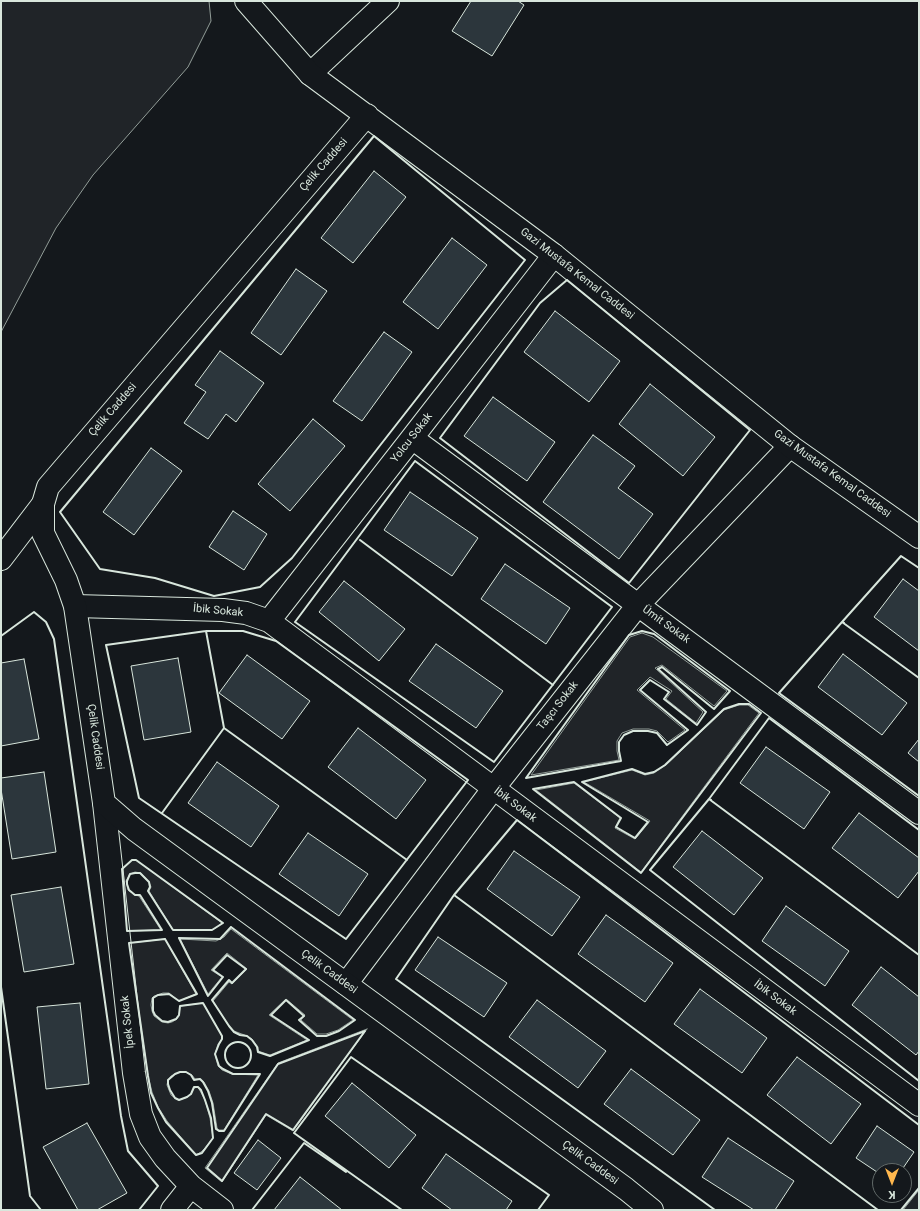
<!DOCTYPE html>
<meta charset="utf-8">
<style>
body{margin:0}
#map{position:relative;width:920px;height:1211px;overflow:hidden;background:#14181c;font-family:Roboto,sans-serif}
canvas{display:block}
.frame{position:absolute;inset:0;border:2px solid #d8e6dc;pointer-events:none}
.north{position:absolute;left:872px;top:1163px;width:40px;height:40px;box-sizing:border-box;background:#14181c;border:1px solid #626a69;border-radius:50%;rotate:180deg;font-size:11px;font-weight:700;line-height:16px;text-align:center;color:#d8e6dc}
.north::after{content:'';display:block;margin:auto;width:14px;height:18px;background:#ffb74d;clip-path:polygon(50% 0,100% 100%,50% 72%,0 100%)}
</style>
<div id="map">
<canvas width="920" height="1211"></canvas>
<div class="frame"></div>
<div class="north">K</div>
</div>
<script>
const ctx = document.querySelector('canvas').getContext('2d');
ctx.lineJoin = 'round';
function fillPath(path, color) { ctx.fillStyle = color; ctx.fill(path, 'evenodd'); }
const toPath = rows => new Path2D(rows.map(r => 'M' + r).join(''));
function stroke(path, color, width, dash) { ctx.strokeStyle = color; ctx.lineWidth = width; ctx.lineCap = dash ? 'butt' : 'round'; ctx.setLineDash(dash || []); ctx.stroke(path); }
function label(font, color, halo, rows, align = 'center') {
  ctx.font = font + ' Roboto,sans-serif'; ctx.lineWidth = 3; ctx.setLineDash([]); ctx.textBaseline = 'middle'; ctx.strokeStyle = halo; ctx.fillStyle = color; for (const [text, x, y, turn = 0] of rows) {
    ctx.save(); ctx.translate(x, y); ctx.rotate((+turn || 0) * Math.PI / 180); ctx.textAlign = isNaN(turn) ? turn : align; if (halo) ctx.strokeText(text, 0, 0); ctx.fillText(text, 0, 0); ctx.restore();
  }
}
const green = toPath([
 [1,1,209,1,211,21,188,67,93,175,56,228,1,332,1,1],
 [642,633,653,637,727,691,714,706,662,665,655,668,703,712,696,723,666,699,672,691,650,677,637,690,685,730,668,742,657,731,649,729,633,729,622,733,617,741,617,751,619,760,531,775,630,637,642,633],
 [739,705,748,705,759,713,641,872,536,790,574,783,620,818,615,828,635,839,650,821,584,782,632,770,645,775,654,773,666,765,724,710,739,705],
 [132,860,136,860,222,923,217,927,212,930,173,930,149,891,151,887,149,882,141,873,135,872,130,874,126,881,128,890,135,895,139,896,161,930,128,931,123,869,132,860],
 [231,929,353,1020,338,1030,326,1034,317,1034,301,1020,305,1015,286,999,269,1015,307,1040,270,1055,258,1051,258,1047,252,1039,247,1036,234,1031,229,1026,213,1001,229,982,232,984,247,969,227,953,211,970,222,977,208,994,180,939,216,941,224,937,231,929],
 [165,939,196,994,179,1001,169,993,163,993,154,996,152,998,151,1005,152,1011,154,1016,162,1022,168,1023,172,1022,177,1019,179,1016,180,1006,203,1003,222,1036,222,1039,218,1044,215,1054,218,1066,222,1070,232,1074,258,1075,224,1130,219,1130,217,1128,213,1103,209,1091,204,1082,200,1079,195,1079,192,1075,186,1072,180,1072,171,1076,168,1080,167,1085,171,1095,175,1098,179,1100,188,1097,191,1094,194,1088,198,1087,205,1100,210,1118,213,1138,205,1148,201,1152,196,1155,167,1121,158,1107,152,1092,148,1076,129,943,165,939],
 [367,1029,293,1131,266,1115,222,1182,205,1168,278,1063,367,1029],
 [919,1190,919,1210,903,1210,919,1190]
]);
fillPath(green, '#202428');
stroke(green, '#939e99', 1);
const building = toPath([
 [471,1,518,1,524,5,492,56,452,31,471,1],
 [374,171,406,197,353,263,321,238,374,171],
 [452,238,487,265,438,329,403,302,452,238],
 [296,269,327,291,281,355,251,333,296,269],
 [555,311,620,361,589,402,524,352,555,311],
 [384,332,412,352,362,421,333,401,384,332],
 [220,351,264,383,236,422,226,414,208,439,184,423,206,392,195,385,220,351],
 [650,384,715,437,683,476,619,424,650,384],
 [493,397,555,442,527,481,464,436,493,397],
 [313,419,345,446,290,511,258,484,313,419],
 [593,435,635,466,618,488,653,514,619,559,543,502,593,435],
 [151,448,182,471,134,535,103,512,151,448],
 [410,492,478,538,452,576,384,530,410,492],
 [233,511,267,534,244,570,209,547,233,511],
 [505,564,570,608,546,644,481,599,505,564],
 [903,579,919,591,919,651,874,617,903,579],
 [344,581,405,629,379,661,319,612,344,581],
 [436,644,503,691,476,728,409,681,436,644],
 [843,654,907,703,882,735,818,687,843,654],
 [247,655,310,701,282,739,219,693,247,655],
 [178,658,191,732,144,740,131,666,178,658],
 [24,659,39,739,1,746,1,663,24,659],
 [358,728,426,780,396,819,328,767,358,728],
 [919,739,919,762,908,753,919,739],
 [766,747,830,792,804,829,740,783,766,747],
 [217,762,279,806,251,847,188,803,217,762],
 [44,772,56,852,12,859,1,789,1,778,44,772],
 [859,813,919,858,919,871,898,898,832,848,859,813],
 [702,831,763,878,734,915,673,867,702,831],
 [308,833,368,874,339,916,279,874,308,833],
 [514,851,580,897,552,936,487,889,514,851],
 [61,887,74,964,24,972,11,895,61,887],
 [786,906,849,951,825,986,762,941,786,906],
 [606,915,673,963,645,1002,578,954,606,915],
 [438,937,507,983,484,1017,415,970,438,937],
 [881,967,919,997,919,1051,916,1055,852,1005,881,967],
 [700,989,767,1038,742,1073,674,1024,700,989],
 [537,1000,606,1051,578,1088,509,1037,537,1000],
 [80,1003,89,1084,46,1089,37,1007,80,1003],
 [797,1057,861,1104,831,1144,767,1095,797,1057],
 [631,1069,700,1120,673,1155,604,1104,631,1069],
 [352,1083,416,1135,389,1168,325,1116,352,1083],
 [87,1123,127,1193,97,1210,78,1210,43,1147,87,1123],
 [877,1126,914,1152,901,1171,880,1171,880,1174,856,1158,877,1126],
 [728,1138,794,1181,775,1210,754,1210,702,1177,728,1138],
 [258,1140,281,1158,257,1190,234,1173,258,1140],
 [446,1154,512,1201,506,1210,452,1210,422,1188,446,1154],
 [300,1177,342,1210,274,1210,300,1177]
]);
fillPath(building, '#2c363c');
stroke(building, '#d8e6dc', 1);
const street = toPath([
 [310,74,388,1],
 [412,438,919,813],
 [1,559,43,504],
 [75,606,223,610,246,613,269,621,919,1105],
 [269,621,412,438,554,255],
 [104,803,134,1073,141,1114,150,1137,165,1158,191,1186,222,1210],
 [346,984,493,789,638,605,790,446],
 [172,1210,191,1186]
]);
const secondary = toPath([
 [246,1,310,74,554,255,790,446,919,537],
 [367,115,48,487,43,504,43,533,66,580,75,606,104,803,134,829,626,1189,652,1210]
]);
stroke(street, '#d8e6dc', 24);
stroke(secondary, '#d8e6dc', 24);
stroke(street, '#14181c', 22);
stroke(secondary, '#14181c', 22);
stroke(toPath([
 [374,136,525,260,292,558,260,587,214,596,155,578,100,569,60,512,374,136],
 [567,280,750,430,629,583,440,438,540,303,567,280],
 [415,461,612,607,494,762,295,622,415,461],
 [360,540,553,685],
 [844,623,842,622,901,556,919,568],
 [206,631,243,631,276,641,468,780,346,939,139,798,106,645,206,631],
 [642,631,654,634,730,691,714,709,662,667,658,669,706,712,697,725,664,699,669,692,650,680,640,690,688,730,667,745,657,733,648,731,633,731,624,735,619,742,619,751,621,761,526,778,629,635,642,631],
 [1,636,34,612,46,622,54,639,121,1116,128,1151,158,1186,139,1210],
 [919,678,842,622,779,693,919,796],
 [739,704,749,704,761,713,641,873,533,789,574,782,621,818,616,827,635,838,648,822,582,782,632,769,645,774,654,772,665,765,724,709,739,704],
 [224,728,407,860],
 [711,800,709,799,769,718,919,830],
 [162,813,224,728,206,631],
 [132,860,136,860,223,923,212,930,173,930,148,891,150,887,149,882,140,873,135,873,130,874,127,881,127,884,129,890,135,895,140,895,162,930,127,931,122,869,132,860],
 [454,895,396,979,715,1210],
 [231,927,355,1020,339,1031,326,1036,317,1036,299,1020,304,1016,286,1000,271,1015,309,1040,270,1056,258,1052,257,1047,252,1040,247,1036,240,1035,234,1032,229,1026,212,1000,229,980,232,983,246,969,227,955,213,970,223,977,208,996,179,938,220,939,231,927],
 [165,939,197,994,179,1001,169,994,158,995,153,998,153,1011,155,1015,162,1021,168,1022,176,1019,179,1015,180,1006,203,1003,222,1036,222,1039,219,1044,215,1054,219,1066,223,1069,233,1074,260,1074,224,1131,219,1131,216,1129,212,1103,208,1091,203,1082,200,1079,194,1080,191,1075,186,1072,180,1072,175,1074,168,1080,168,1084,170,1090,175,1098,179,1100,187,1097,191,1094,194,1087,198,1087,201,1090,205,1100,211,1118,213,1138,202,1153,196,1155,166,1122,158,1108,151,1093,148,1076,129,943,165,939],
 [919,955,709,799,650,870,919,1081],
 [1,987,30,1196,41,1210],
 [365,1031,293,1130,266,1114,222,1181,207,1168,278,1064,365,1031],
 '225 1055a13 13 0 1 1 26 0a13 13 0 1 1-26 0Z',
 [252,1210,304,1143,346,1172],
 [402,1210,294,1133,351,1057,549,1195,538,1210],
 [878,1210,454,895,517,820,919,1125],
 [901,1210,919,1188]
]), '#d8e6dc', 2);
label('11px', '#d8e6dc', '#14181c', [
 ["Çelik Caddesi",324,165,-49],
 ["Gazi Mustafa Kemal Caddesi",577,274,38],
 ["Çelik Caddesi",113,410,-49],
 ["Yolcu Sokak",412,438,-52],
 ["Gazi Mustafa Kemal Caddesi",832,474,36],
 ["İbik Sokak",218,611,5],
 ["Ümit Sokak",666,625,36],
 ["Taşcı Sokak",558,706,-52],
 ["Çelik Caddesi",95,737,82],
 ["İbik Sokak",515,805,37],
 ["Çelik Caddesi",329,972,36],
 ["İbik Sokak",775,998,37],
 ["İpek Sokak",128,1022,-96],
 ["Çelik Caddesi",590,1163,36]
]);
</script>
